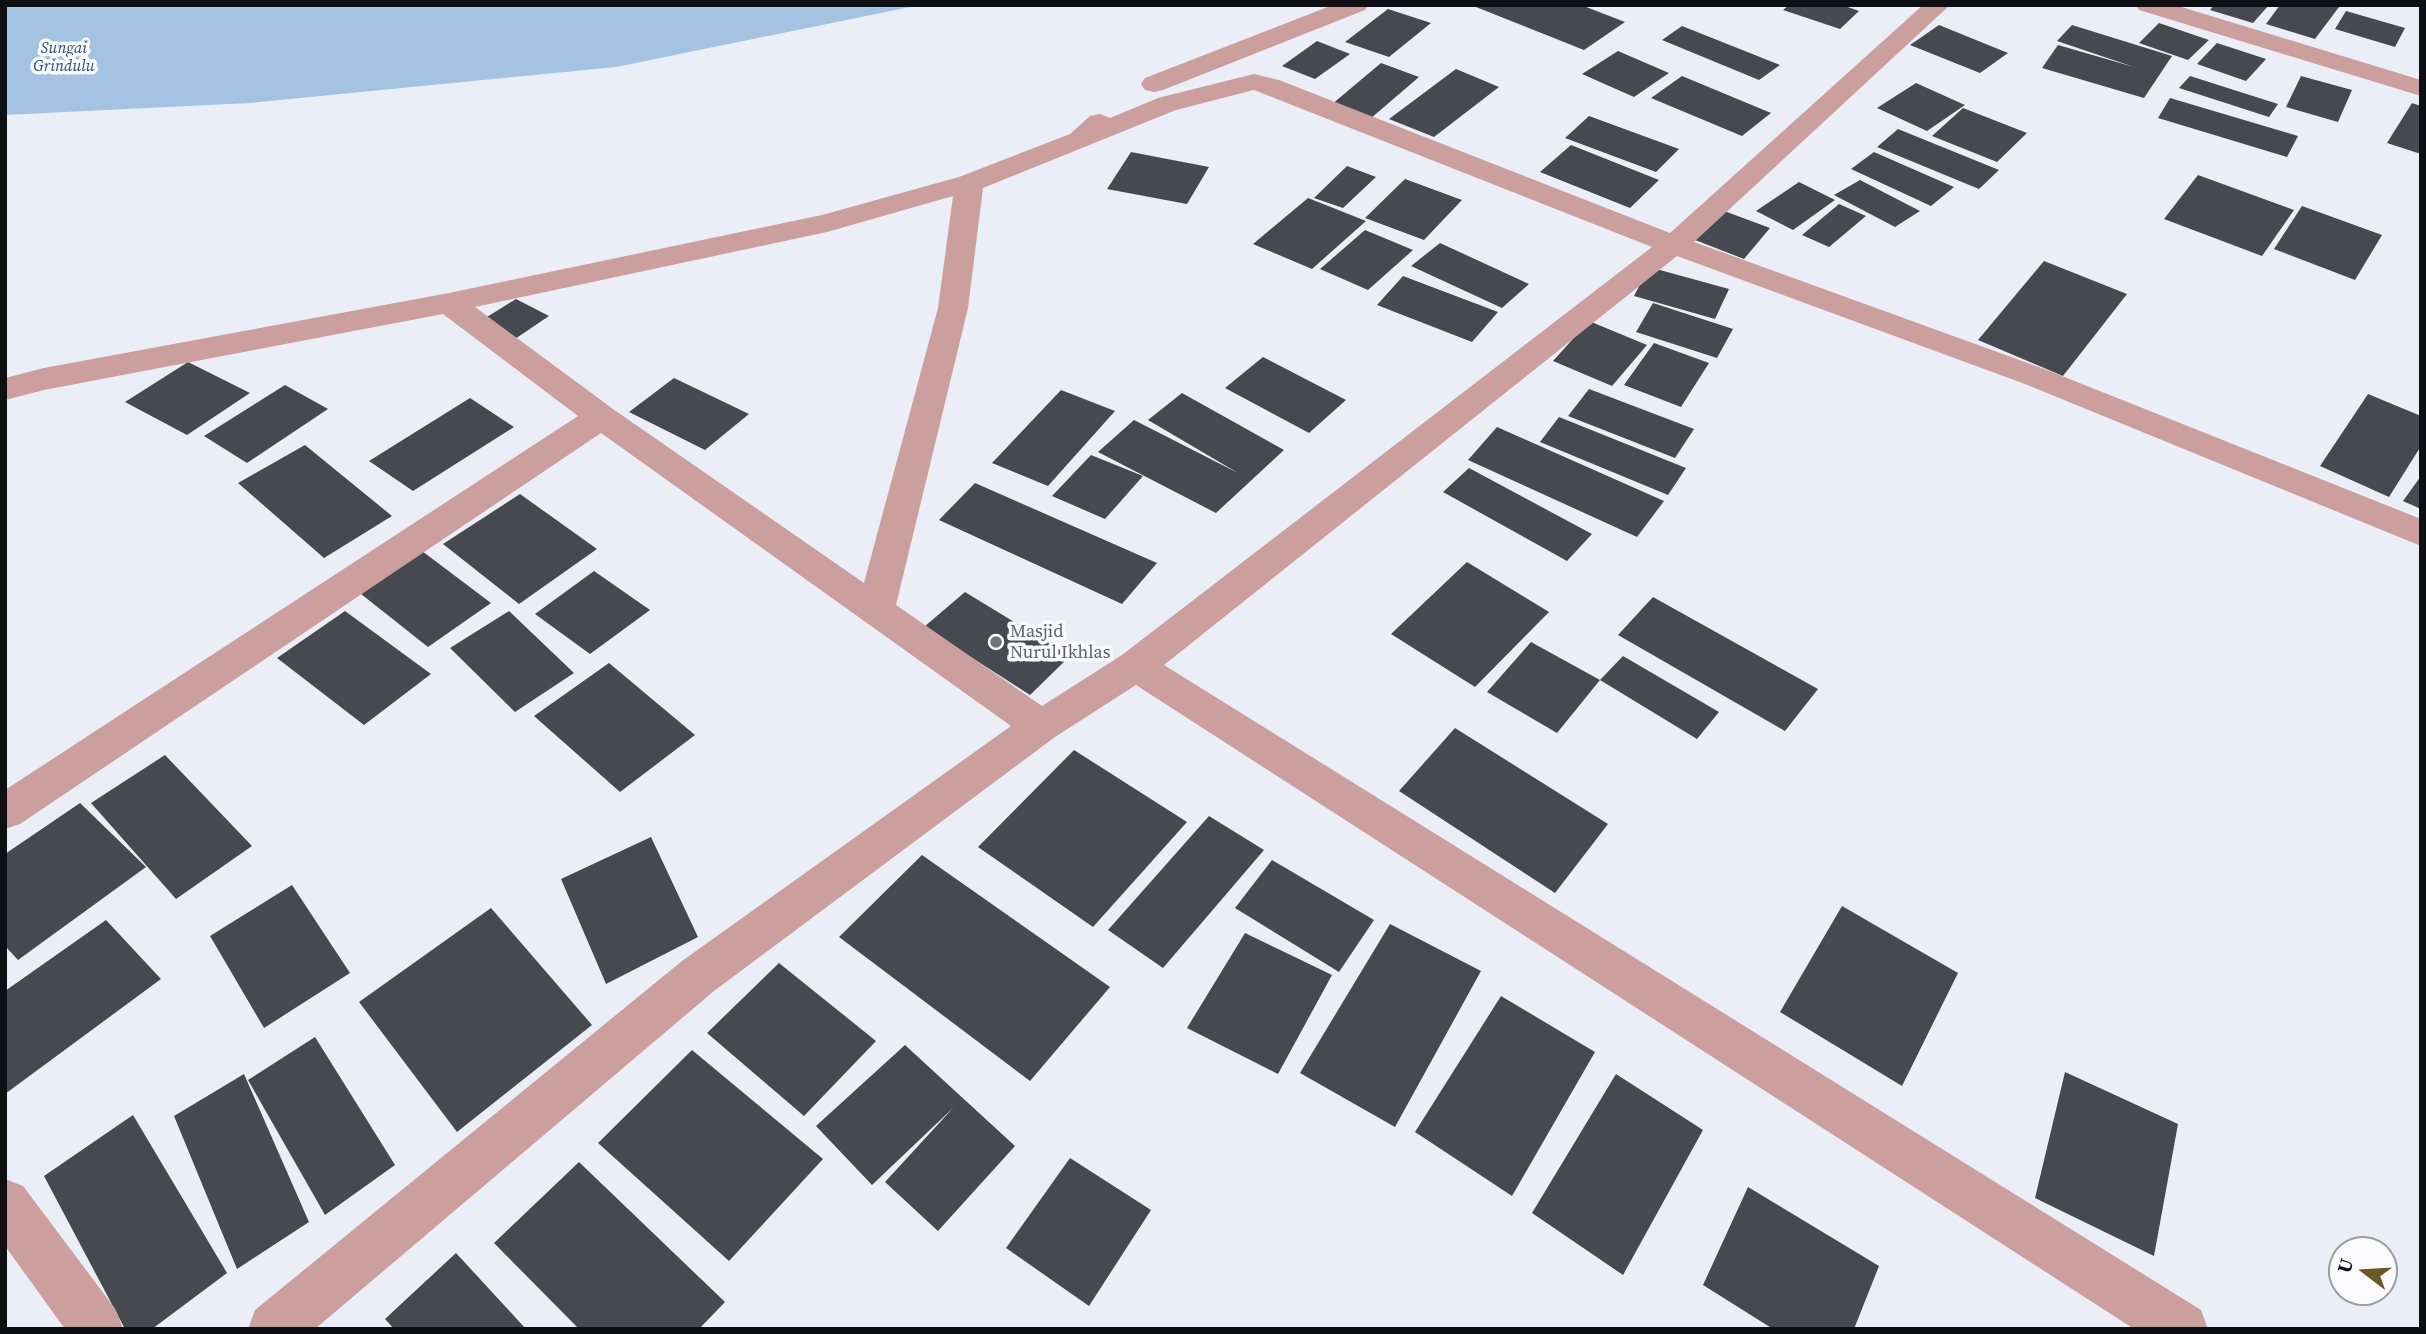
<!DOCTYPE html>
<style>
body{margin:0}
#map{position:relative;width:2426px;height:1334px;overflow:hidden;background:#ebeef7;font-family:"Source Serif 4",serif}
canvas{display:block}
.frame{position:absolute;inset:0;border:7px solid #0e0f12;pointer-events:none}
.north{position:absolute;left:2328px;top:1236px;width:70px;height:70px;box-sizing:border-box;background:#fbfbfd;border:2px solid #9c9d9f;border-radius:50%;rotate:287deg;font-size:19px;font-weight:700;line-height:28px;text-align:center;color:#0e0f12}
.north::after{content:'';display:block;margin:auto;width:24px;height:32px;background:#6b5827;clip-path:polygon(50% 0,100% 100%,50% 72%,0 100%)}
</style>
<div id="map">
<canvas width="2426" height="1334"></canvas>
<div class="frame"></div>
<div class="north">U</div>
</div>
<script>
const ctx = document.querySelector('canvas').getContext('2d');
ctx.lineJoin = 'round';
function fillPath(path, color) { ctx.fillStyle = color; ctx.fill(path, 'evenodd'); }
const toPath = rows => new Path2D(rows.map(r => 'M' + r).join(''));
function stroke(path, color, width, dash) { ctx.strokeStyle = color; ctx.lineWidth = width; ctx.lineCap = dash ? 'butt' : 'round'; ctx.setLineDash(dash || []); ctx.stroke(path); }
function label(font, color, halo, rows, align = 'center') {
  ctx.font = font + ' "Source Serif 4",serif'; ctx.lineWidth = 7; ctx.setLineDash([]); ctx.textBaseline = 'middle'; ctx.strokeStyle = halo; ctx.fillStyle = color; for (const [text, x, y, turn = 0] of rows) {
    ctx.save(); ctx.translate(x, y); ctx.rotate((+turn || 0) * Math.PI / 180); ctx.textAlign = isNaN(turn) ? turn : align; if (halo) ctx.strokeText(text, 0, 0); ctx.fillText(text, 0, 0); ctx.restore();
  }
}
fillPath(toPath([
 [5,5,920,5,616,67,249,103,5,115]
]), '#a4c3e3');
fillPath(toPath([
 [1479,5,1581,5,1625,22,1584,50,1476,7],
 [1789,5,1842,5,1859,11,1840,29,1783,10],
 [2214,5,2269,5,2253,23,2210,10],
 [2280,5,2334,5,2339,7,2315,39,2266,24],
 [1388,9,1431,23,1389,57,1345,42],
 [2346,11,2405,28,2395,47,2335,29],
 [2159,23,2209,40,2188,60,2139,43],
 [1939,25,2008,53,1980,73,1910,45],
 [2072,25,2172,56,2144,98,2042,68,2058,45,2134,67,2057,41],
 [1682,26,1780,65,1759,80,1662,40],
 [1317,41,1350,54,1315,79,1282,66],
 [2217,43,2266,59,2246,81,2197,64],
 [1618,51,1669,73,1634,97,1582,74],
 [1381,63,1419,77,1370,119,1331,105],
 [1456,69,1499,87,1434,137,1389,119],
 [1682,76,1771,113,1742,136,1651,98],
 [2190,76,2278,104,2269,117,2179,88],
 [2301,76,2352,90,2338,122,2286,107],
 [1916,83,1965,105,1927,131,1877,108],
 [2170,98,2298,136,2287,157,2158,118],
 [2412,103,2421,106,2421,154,2387,143],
 [1963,108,2027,133,1997,162,1932,136],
 [1589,116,1679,149,1656,172,1565,138],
 [1898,129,1999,170,1979,189,1877,147],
 [1571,145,1659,180,1630,208,1540,172],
 [1131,152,1209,167,1187,204,1107,189],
 [1874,152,1954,187,1931,206,1851,169],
 [1347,166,1376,177,1343,208,1314,198],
 [2198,175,2294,210,2262,256,2164,219],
 [1405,179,1462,200,1424,240,1365,218],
 [1860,180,1920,211,1895,227,1834,195],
 [1799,182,1835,200,1793,230,1756,211],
 [1308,198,1366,221,1312,269,1253,244],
 [1839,204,1866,216,1829,247,1802,235],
 [2302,206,2382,235,2355,280,2274,249],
 [1716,208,1770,228,1744,259,1690,238],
 [1365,230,1413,250,1368,290,1320,269],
 [1440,243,1529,284,1502,308,1411,266],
 [2044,261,2127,294,2063,376,1978,340],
 [1649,267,1729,289,1715,319,1634,296],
 [1403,276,1498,312,1472,342,1377,305],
 [516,299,549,316,515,339,482,320],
 [1653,303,1733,329,1717,358,1636,332],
 [1589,321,1647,345,1612,386,1553,361],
 [1654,343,1709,363,1681,407,1624,385],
 [1263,357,1346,400,1309,433,1225,388],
 [188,362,250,393,187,435,125,402],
 [674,378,749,414,705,450,629,412],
 [285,385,328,409,247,463,204,436],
 [1589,389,1694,429,1675,458,1568,416],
 [1061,390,1115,411,1048,486,992,463],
 [1182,393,1284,450,1216,513,1098,452,1134,420,1238,473,1148,420],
 [2368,394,2421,416,2421,446,2389,497,2320,466],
 [470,398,514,427,413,491,369,461],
 [1559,417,1686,468,1668,495,1540,442],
 [1497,427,1664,501,1637,537,1468,460],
 [305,445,392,516,324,558,238,483],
 [1091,455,1143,476,1105,519,1052,496],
 [1469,468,1592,534,1567,561,1443,492],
 [2421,476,2421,509,2403,501],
 [975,483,1157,563,1122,604,939,520],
 [520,494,597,549,519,604,443,544],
 [418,548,491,603,428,647,356,590],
 [1467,562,1549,612,1475,687,1391,634],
 [594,571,650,610,590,654,535,614],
 [965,592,1070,656,1030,695,924,627],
 [1653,597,1818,689,1785,731,1618,635],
 [345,611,431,674,364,725,277,658],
 [509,611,574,673,515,712,450,648],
 [1531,642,1600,680,1557,733,1487,692],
 [1623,656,1719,712,1697,739,1600,680],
 [609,663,695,735,620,792,534,716],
 [1455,728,1608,824,1555,893,1399,791],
 [1074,750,1187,822,1093,927,978,847],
 [165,755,252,846,176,899,91,803],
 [80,803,146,867,18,960,5,946,5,854],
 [1209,816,1264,850,1163,968,1108,930],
 [651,837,698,937,606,984,561,879],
 [922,855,1110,987,1030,1081,839,937],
 [1272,860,1374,920,1339,972,1235,908],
 [292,885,350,973,264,1028,210,936],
 [1842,906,1958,973,1902,1086,1780,1012],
 [491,908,592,1025,457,1132,359,1002],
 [106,920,161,979,5,1094,5,991],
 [1390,924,1481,971,1395,1127,1300,1073],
 [1245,933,1332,975,1278,1074,1187,1028],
 [779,963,876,1041,804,1116,707,1033],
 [1501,996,1595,1052,1512,1196,1415,1132],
 [315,1037,395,1165,325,1215,248,1080],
 [905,1045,1015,1146,938,1231,885,1182,953,1108,872,1185,816,1126],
 [692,1050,823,1159,729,1261,598,1143],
 [2065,1072,2178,1124,2154,1256,2035,1198],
 [244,1074,309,1222,237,1269,174,1116],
 [1616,1074,1703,1130,1623,1275,1532,1213],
 [133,1115,227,1273,152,1329,125,1329,44,1176],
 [1070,1158,1151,1210,1089,1306,1006,1248],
 [579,1162,725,1302,699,1329,579,1329,494,1243],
 [1748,1187,1879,1266,1854,1329,1773,1329,1703,1285],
 [456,1253,526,1329,394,1329,385,1319]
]), '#474951');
fillPath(toPath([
 [1333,5,1368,5,1365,10,1163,90,1154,92,1145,90,1141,84,1145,78,1333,5],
 [1923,5,1950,5,1694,242,2047,370,2421,519,2421,546,2025,384,1677,256,1164,665,2201,1310,2208,1329,2134,1329,1136,685,1055,737,714,991,315,1329,248,1329,255,1310,682,961,1011,726,601,433,20,824,5,829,5,790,578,416,443,314,44,390,5,400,5,378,44,368,449,293,822,215,959,177,1070,134,1090,116,1100,114,1110,118,1158,98,1254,74,1279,80,1670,233,1923,5],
 [1254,90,1652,247,1122,655,1042,706,896,605,968,308,983,188,1176,110,1254,90],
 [953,196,938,308,864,583,613,409,475,307,827,232,953,196],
 [2136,5,2175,5,2421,80,2421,96,2139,10,2136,5],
 [5,1179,23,1186,116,1310,123,1329,65,1329,5,1246,5,1179]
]), '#cb9f9e');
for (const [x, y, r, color] of [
 [996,642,7,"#6b7280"]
]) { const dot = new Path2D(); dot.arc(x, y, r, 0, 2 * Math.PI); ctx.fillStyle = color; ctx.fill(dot); stroke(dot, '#fbfbfd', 2.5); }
label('italic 16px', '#24517c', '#fbfbfd', [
 ["Sungai",64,49],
 ["Grindulu",64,67]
]);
label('18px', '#5b616d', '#fbfbfd', [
 ["Masjid",1010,632],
 ["Nurul Ikhlas",1010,653]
], 'left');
</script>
